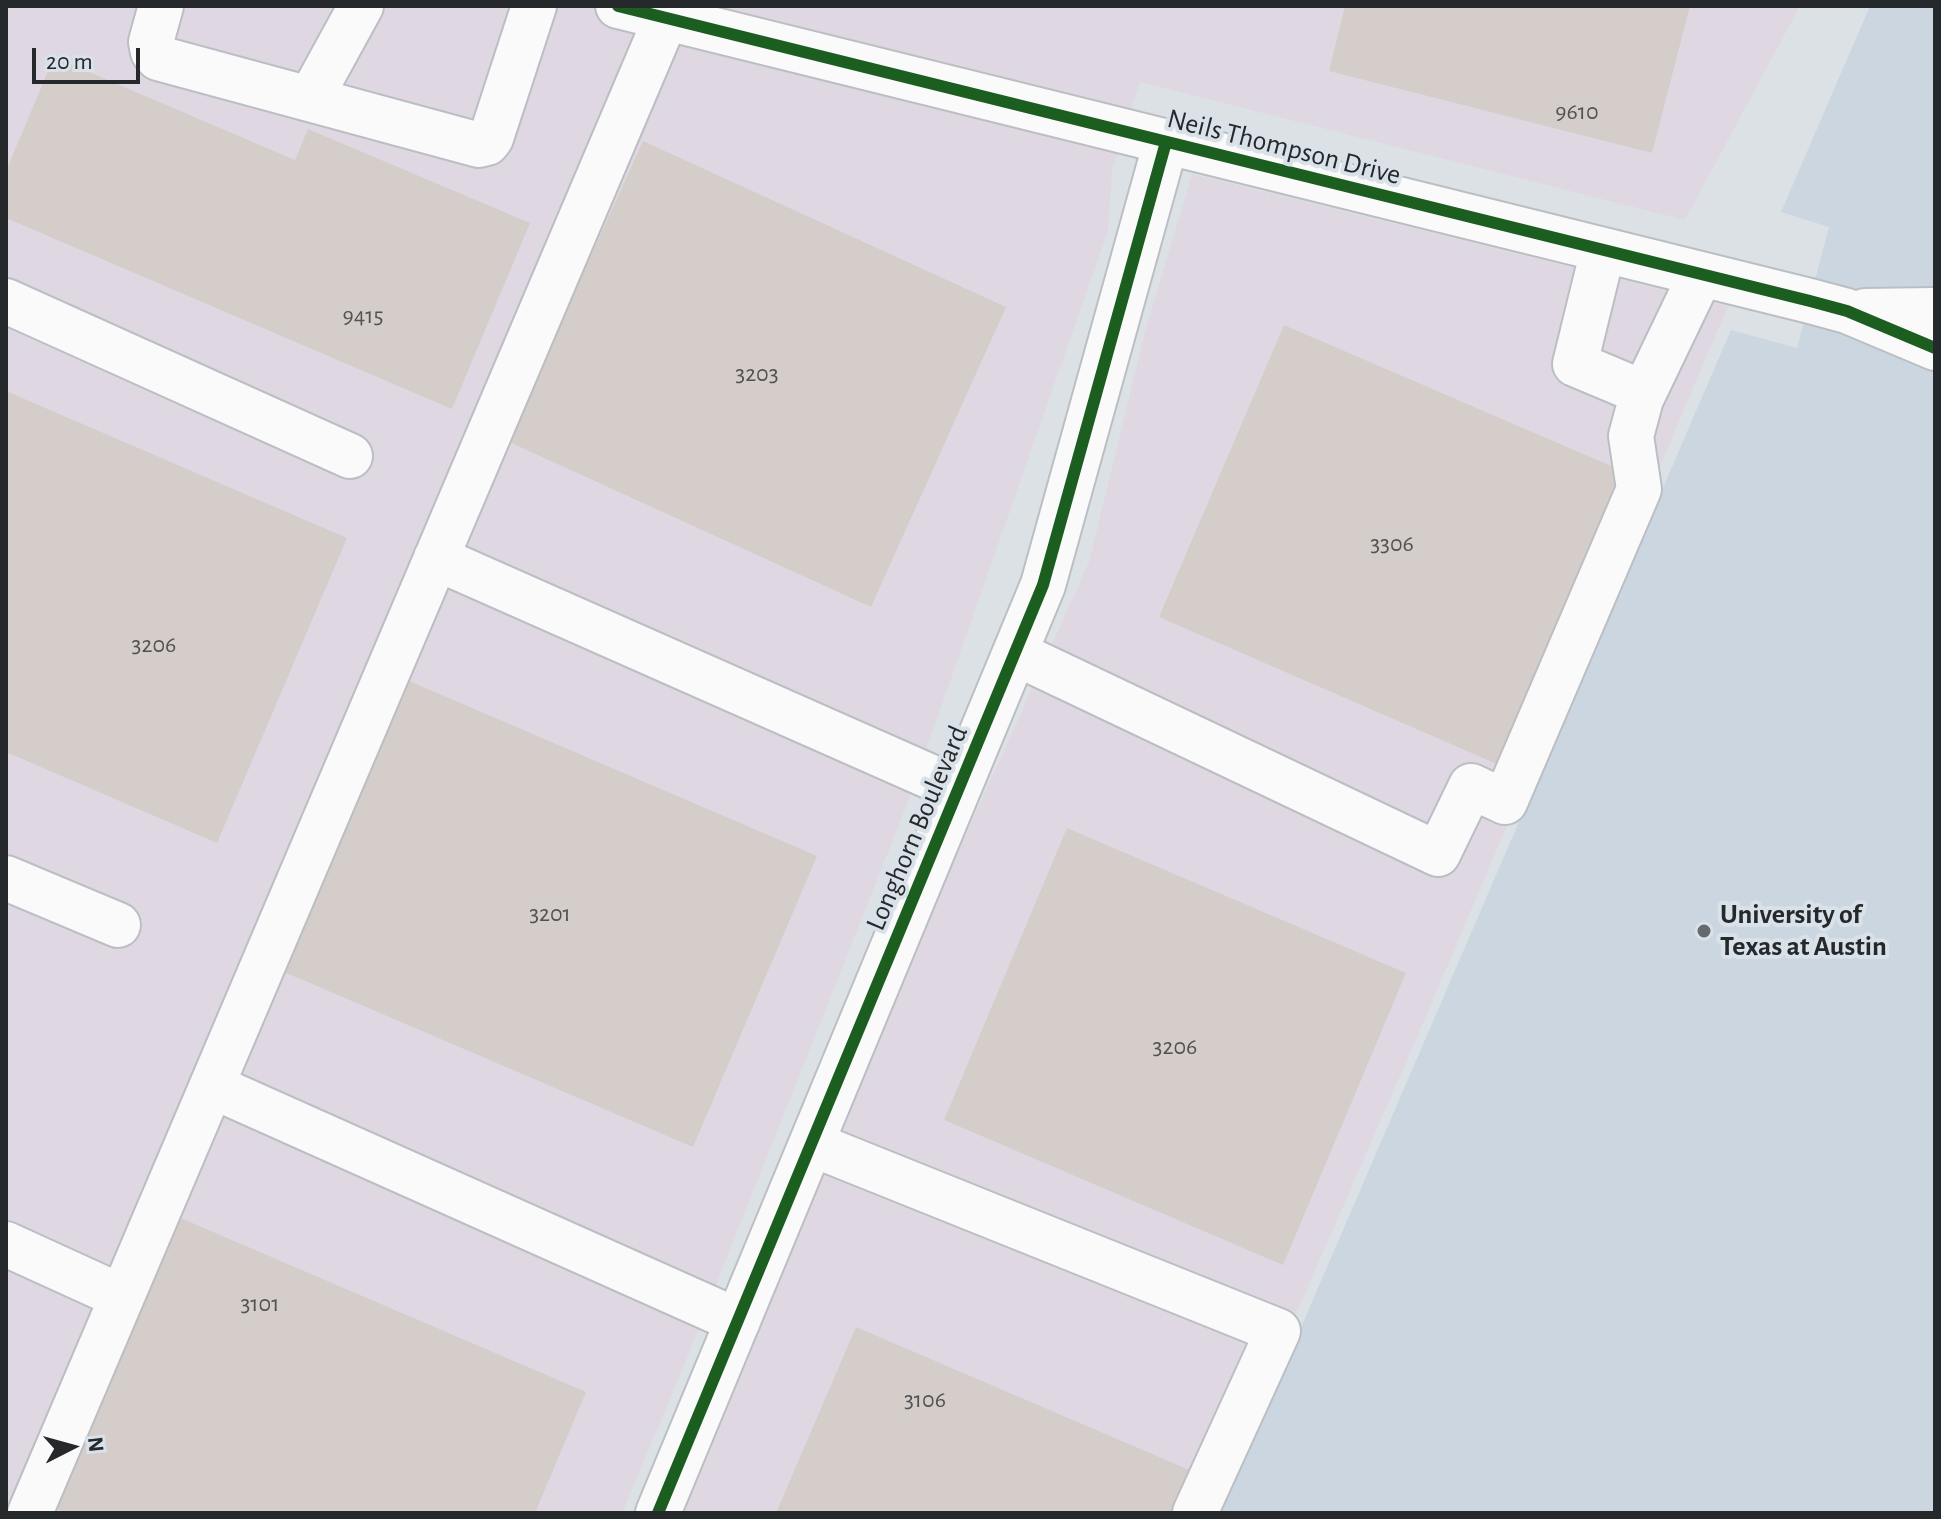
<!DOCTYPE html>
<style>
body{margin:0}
#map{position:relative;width:1941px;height:1519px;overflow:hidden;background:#dce1e6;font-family:"Alegreya Sans",sans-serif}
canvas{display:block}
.frame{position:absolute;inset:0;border:8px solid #26292c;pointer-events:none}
.north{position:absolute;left:32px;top:1407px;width:80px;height:80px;-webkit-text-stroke:6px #d9e1e9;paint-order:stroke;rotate:84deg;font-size:22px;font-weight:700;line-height:32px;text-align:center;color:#26292c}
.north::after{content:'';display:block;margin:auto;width:28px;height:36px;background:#26292c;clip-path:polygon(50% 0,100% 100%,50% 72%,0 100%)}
.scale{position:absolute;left:32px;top:48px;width:108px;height:36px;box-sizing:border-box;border:4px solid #26292c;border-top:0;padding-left:10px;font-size:24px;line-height:28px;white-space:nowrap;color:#26292c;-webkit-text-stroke:6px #d9e1e9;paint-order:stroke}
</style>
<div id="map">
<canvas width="1941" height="1519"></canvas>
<div class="frame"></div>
<div class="north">N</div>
<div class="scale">20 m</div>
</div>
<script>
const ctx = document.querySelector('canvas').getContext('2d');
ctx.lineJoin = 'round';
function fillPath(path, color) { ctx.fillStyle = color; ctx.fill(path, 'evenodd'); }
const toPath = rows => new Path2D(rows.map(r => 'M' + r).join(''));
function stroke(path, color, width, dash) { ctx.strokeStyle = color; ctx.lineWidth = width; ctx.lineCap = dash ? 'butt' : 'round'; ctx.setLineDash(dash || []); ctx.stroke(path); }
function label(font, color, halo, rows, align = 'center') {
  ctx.font = font + ' "Alegreya Sans",sans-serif'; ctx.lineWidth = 8; ctx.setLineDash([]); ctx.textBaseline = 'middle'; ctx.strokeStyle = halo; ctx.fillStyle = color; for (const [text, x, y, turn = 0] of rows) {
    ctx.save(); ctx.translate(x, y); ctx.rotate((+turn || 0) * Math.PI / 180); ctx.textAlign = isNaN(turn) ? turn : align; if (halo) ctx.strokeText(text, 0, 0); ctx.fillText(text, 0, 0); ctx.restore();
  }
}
fillPath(toPath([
 [6,6,1800,6,1685,220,1140,82,1112,171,1108,231,906,807,683,1368,622,1513,6,1513],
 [1192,174,1728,306,1418,1035,1209,1513,678,1513,914,950,1089,562,1145,332]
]), '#dfd8e3');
fillPath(toPath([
 [1870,6,1935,6,1935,1513,1221,1513,1731,330,1797,348,1829,227,1781,212]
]), '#ccd6e0');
fillPath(toPath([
 [1345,6,1690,6,1652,153,1329,71],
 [54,57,295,160,308,129,530,223,452,409,6,218,6,171],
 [643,141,1006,307,871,607,507,441],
 [1284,325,1625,472,1499,765,1159,617],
 [6,391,347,538,217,843,6,752],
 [407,680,817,856,693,1147,284,972],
 [1067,828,1406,973,1283,1265,944,1120],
 [176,1216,586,1392,535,1513,66,1513,53,1507],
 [856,1327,1194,1472,1177,1513,776,1513]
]), '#d5cdca');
const minor = toPath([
 [161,6,151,42,153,52,158,58,479,145,487,143,491,138,534,6],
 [618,6,1810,301,1847,311,1935,348],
 [310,99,361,6],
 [1603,250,1575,364,1644,393],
 [6,301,350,456],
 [1865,311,1935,310],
 [436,558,958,789],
 [1015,653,1438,854,1471,786,1505,802,1639,489,1631,436,1641,399,1701,274],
 [6,878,118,925],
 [212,1086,738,1321],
 [812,1144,1278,1331,1195,1513],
 [6,1244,122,1297],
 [30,1513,666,18],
 [658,1513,1043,585,1166,142]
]);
stroke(minor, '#bbbfc3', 48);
stroke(minor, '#fafafb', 44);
stroke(toPath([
 [618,6,1810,301,1847,311,1935,348],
 [658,1513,1043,585,1166,142]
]), '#1b5e20', 12);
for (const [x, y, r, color] of [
 [1704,931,8,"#66696d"]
]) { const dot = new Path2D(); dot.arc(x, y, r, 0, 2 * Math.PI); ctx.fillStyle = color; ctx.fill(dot); stroke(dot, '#d9e1e9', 3); }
label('24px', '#525254', null, [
 ["9610",1577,112],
 ["9415",363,316],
 ["3203",757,374],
 ["3306",1392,544],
 ["3206",154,645],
 ["3201",550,914],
 ["3206",1175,1047],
 ["3101",260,1304],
 ["3106",925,1400]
]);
label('28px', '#26292c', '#d9e1e9', [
 ["Neils Thompson Drive",1284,147,14],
 ["Longhorn Boulevard",917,828,-67]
]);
label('bold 28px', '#26292c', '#d9e1e9', [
 ["University of",1720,915],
 ["Texas at Austin",1720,947]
], 'left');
</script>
